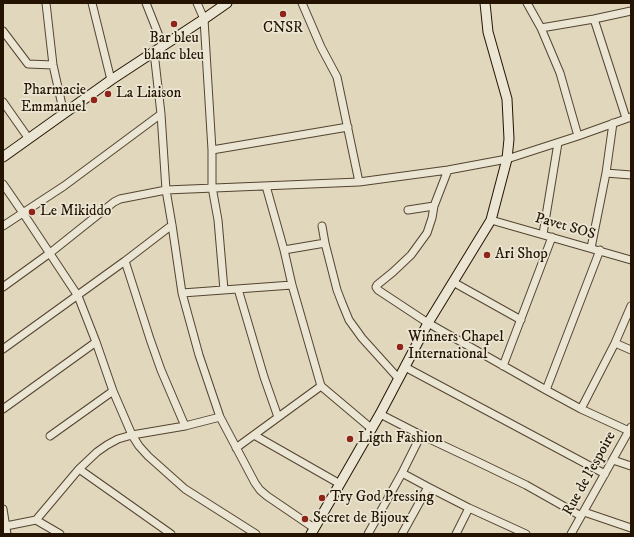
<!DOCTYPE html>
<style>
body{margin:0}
#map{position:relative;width:634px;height:537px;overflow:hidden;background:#e0d7bc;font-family:"IM FELL DW Pica",serif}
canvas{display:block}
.frame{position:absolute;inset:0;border:4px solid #251302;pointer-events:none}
</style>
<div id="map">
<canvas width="634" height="537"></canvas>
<div class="frame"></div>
</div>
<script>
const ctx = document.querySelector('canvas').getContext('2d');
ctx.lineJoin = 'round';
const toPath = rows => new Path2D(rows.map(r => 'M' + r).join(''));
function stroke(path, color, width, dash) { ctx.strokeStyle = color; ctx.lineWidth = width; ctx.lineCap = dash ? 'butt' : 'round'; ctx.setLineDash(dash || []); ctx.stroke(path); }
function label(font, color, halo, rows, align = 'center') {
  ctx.font = font + ' "IM FELL DW Pica",serif'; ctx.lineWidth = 3.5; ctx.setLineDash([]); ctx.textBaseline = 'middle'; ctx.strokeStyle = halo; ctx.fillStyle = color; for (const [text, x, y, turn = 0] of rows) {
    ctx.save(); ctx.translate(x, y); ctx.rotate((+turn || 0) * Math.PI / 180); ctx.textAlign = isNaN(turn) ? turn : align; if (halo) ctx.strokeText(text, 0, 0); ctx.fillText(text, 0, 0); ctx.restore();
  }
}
const minor = toPath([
 [46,3,53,65,64,114],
 [92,3,111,80],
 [146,3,163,46],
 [197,3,204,19,212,150,212,187,218,220,224,290],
 [302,3,321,47,337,77,359,182],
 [527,3,541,28,560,73,578,136],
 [594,19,626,118],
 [541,28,594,19,631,11],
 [3,31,28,64,53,65],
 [154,52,161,114,166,190,172,225,182,293,199,355,220,417,255,483,260,490,267,496,314,528],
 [3,102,29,139],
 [212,150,348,127],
 [448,170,434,206,432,218,427,233,411,255,393,272,377,285,376,287,378,290,428,323,546,390,581,409,629,431],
 [606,173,631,175],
 [3,184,23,213,78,296,96,342,113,391,132,435,139,446,148,456,185,489,256,534],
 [266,186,284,250,292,285,321,386,372,429],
 [408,210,434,206],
 [491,220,631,260],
 [3,226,64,186,161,114],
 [322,226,325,243,337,290,342,303,349,320,362,338,399,379],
 [543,234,558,143],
 [591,248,606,173,613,123],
 [284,250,325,243],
 [125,261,150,339,161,370,185,426],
 [453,282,521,320],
 [3,287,50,253,114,202,120,199,166,190,359,182,448,170,507,159,578,136,631,117],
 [238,289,264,377,278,417],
 [182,293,292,285],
 [615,343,631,350],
 [3,349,125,261,172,225],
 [503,366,552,237],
 [405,367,605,474],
 [546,390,600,250],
 [3,409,96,342],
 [581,409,615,343,631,306],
 [380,414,421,435,474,460,526,485,581,516],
 [254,435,340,484],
 [50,436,113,391],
 [236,448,321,386],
 [613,460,631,466],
 [79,469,171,534],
 [402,473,428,487,469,508,526,534],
 [3,509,7,534],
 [584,512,631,528],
 [36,520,79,469,97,452,107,445,118,439,132,435,185,426,220,417],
 [6,526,36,520,60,534],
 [368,534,402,473,421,435],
 [402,534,428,487],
 [456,534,469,508],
 [571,534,631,427]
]);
const secondary = toPath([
 [3,157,111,80,204,19,227,3],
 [311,534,380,414,428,323,491,220,507,159,509,139,507,99,488,32,485,3]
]);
stroke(minor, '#544430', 9);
stroke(secondary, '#251302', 11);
stroke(minor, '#ebe5d3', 7);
stroke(secondary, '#ebe5d3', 9);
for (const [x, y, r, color] of [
 [283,14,4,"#8f2418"],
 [174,24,4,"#8f2418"],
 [108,94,4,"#8f2418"],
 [94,100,4,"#8f2418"],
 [32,212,4,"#8f2418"],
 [487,255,4,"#8f2418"],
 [400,347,4,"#8f2418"],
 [350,439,4,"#8f2418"],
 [322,498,4,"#8f2418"],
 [305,519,4,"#8f2418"]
]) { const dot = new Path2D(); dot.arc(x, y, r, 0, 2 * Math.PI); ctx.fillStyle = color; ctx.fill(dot); stroke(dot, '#ebe5d3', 1.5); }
label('15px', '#251302', '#ebe5d3', [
 ["CNSR",283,29,"center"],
 ["Bar bleu",174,39,"center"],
 ["blanc bleu",174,56,"center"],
 ["Pharmacie",86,91,"right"],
 ["Emmanuel",86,108,"right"],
 ["La Liaison",116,94],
 ["Le Mikiddo",40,212],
 ["Ari Shop",495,255],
 ["Winners Chapel",408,338],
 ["International",408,355],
 ["Ligth Fashion",358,439],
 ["Try God Pressing",330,498],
 ["Secret de Bijoux",313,519]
], 'left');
label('15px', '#251302', '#ebe5d3', [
 ["Pavet SOS",565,227,16],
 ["Rue de l'espoire",590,474,-61]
]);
</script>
